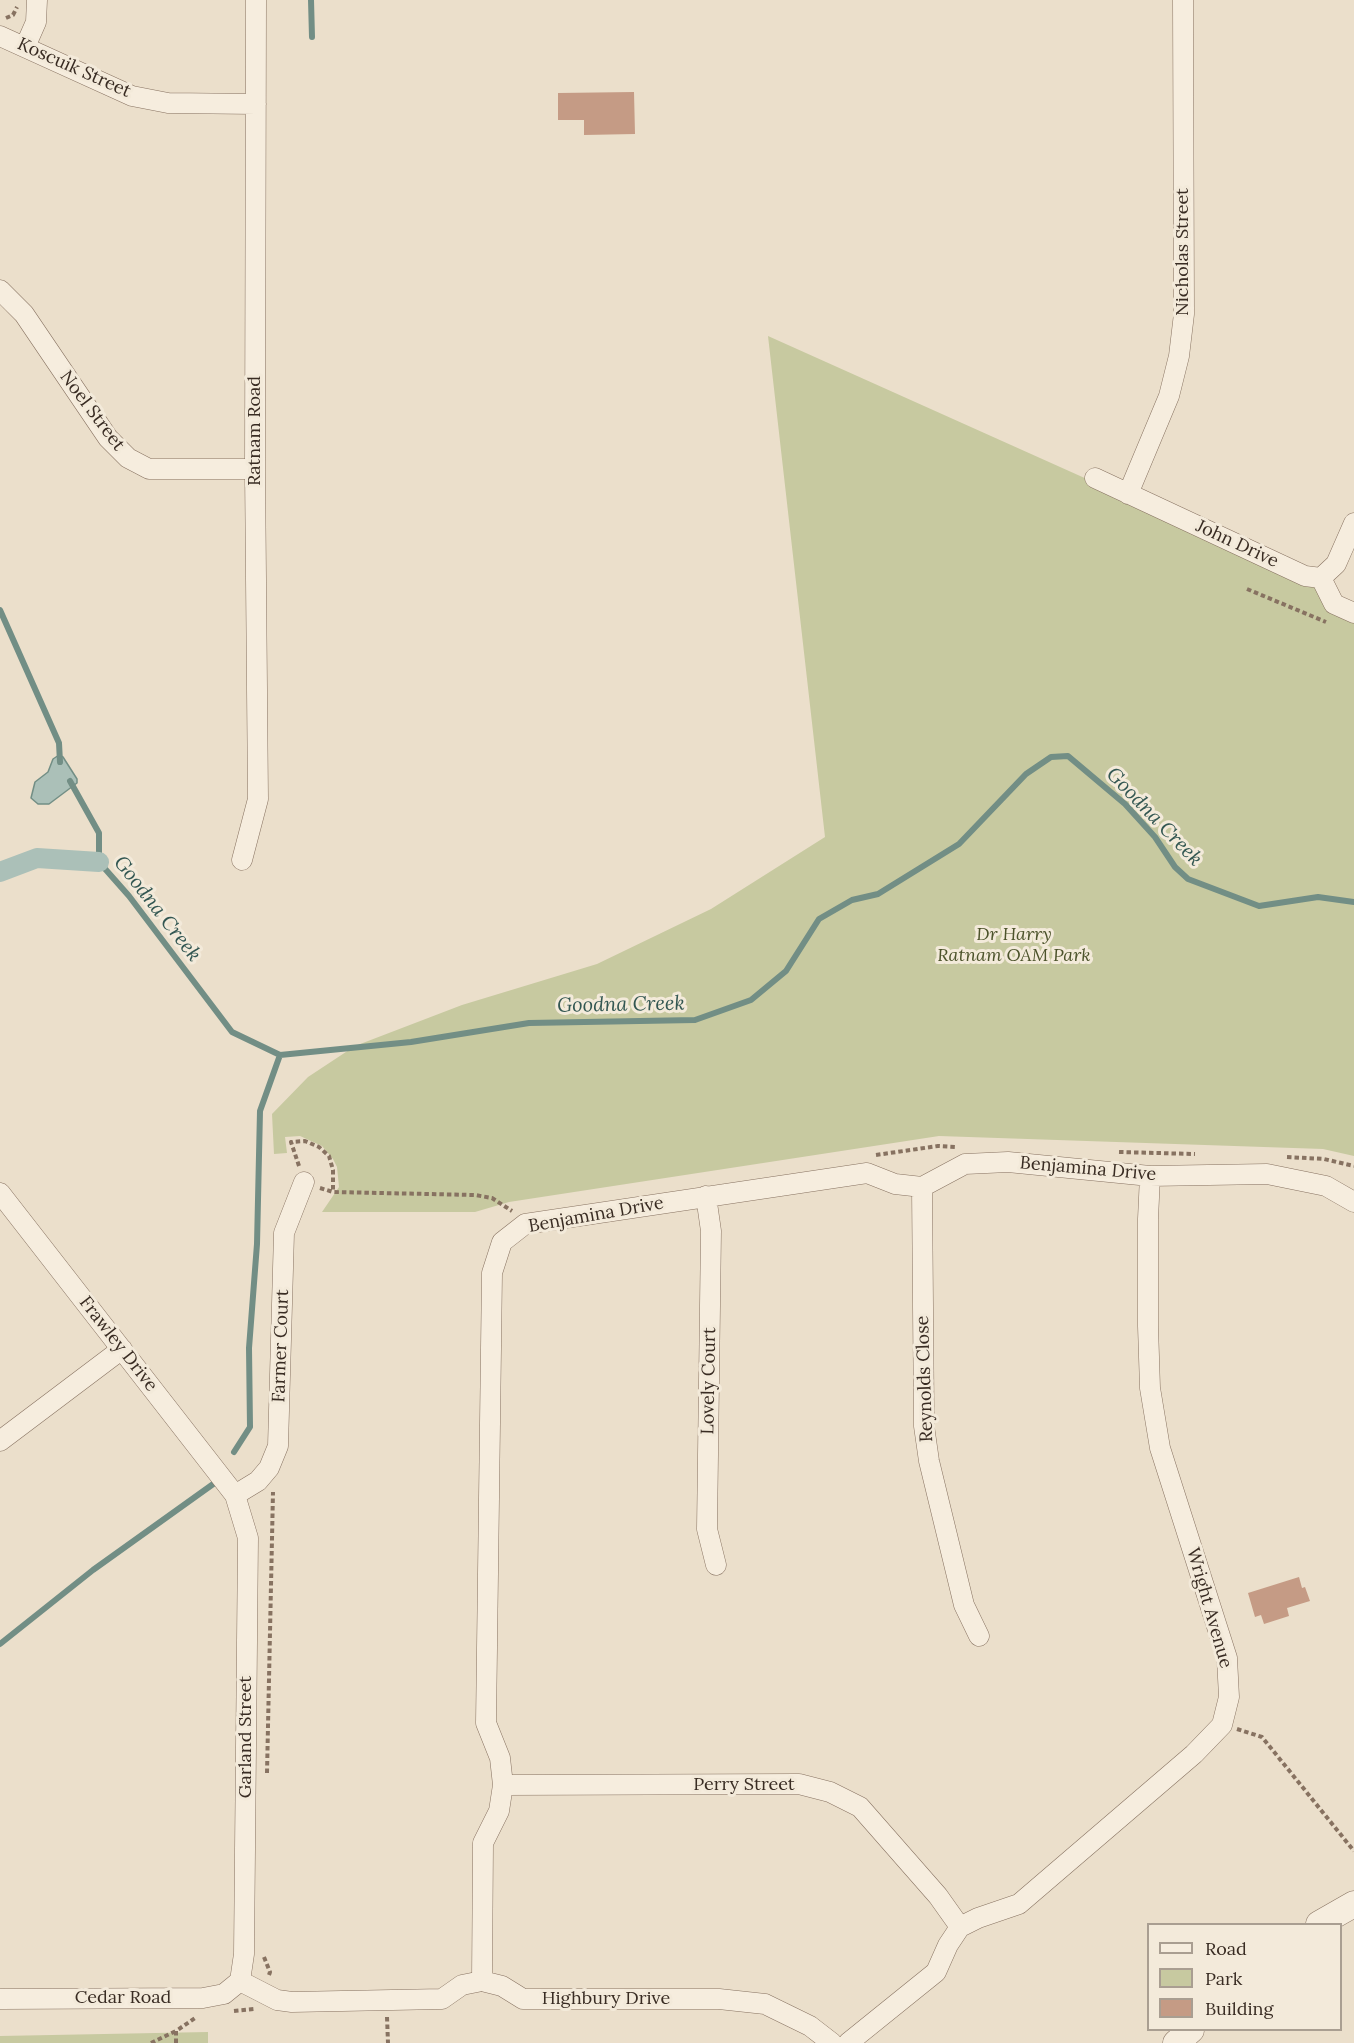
<!DOCTYPE html>
<style>
body{margin:0}
#map{position:relative;width:1354px;height:2043px;overflow:hidden;background:#ebdfcb;font-family:Lora,serif}
canvas{display:block}
.legend{position:absolute;left:1147px;top:1923px;width:195px;height:108px;box-sizing:border-box;background:#f3eada;border:2px solid #a99e91;margin:0;padding:8px 10px;list-style:none;font-size:18px;color:#392c23}
.legend li{display:flex;align-items:center;gap:12px;height:30px}
.legend b{width:30px;border:2px solid #a99e91}
</style>
<div id="map">
<canvas width="1354" height="2043"></canvas>
<ul class="legend">
<li><b style="height:8px;background:#f6edde"></b>Road</li>
<li><b style="height:16px;background:#c7c9a0"></b>Park</li>
<li><b style="height:16px;background:#c59b85"></b>Building</li>
</ul>
</div>
<script>
const ctx = document.querySelector('canvas').getContext('2d');
ctx.lineJoin = 'round';
function fillPath(path, color) { ctx.fillStyle = color; ctx.fill(path, 'evenodd'); }
const toPath = rows => new Path2D(rows.map(r => 'M' + r).join(''));
function stroke(path, color, width, dash) { ctx.strokeStyle = color; ctx.lineWidth = width; ctx.lineCap = dash ? 'butt' : 'round'; ctx.setLineDash(dash || []); ctx.stroke(path); }
function label(font, color, halo, rows, align = 'center') {
  ctx.font = font + ' Lora,serif'; ctx.lineWidth = 6; ctx.setLineDash([]); ctx.textBaseline = 'middle'; ctx.strokeStyle = halo; ctx.fillStyle = color; for (const [text, x, y, turn = 0] of rows) {
    ctx.save(); ctx.translate(x, y); ctx.rotate((+turn || 0) * Math.PI / 180); ctx.textAlign = isNaN(turn) ? turn : align; if (halo) ctx.strokeText(text, 0, 0); ctx.fillText(text, 0, 0); ctx.restore();
  }
}
fillPath(toPath([
 [768,336,1176,519,1354,603,1354,1156,1323,1149,939,1136,509,1202,475,1212,322,1212,339,1187,337,1167,333,1159,322,1146,300,1136,285,1137,287,1153,274,1154,272,1114,308,1077,355,1046,462,1005,597,964,711,909,825,837],
 [208,2032,208,2043,0,2043,0,2036]
]), '#c7c9a0');
const water = toPath([
 [59,755,63,757,77,779,77,783,49,804,38,804,31,798,35,782,48,772,53,759,59,755]
]);
fillPath(water, '#abc0b8');
stroke(water, '#728e85', 1.5);
stroke(toPath([
 [311,0,312,37],
 [0,610,59,743,60,762],
 [70,781,99,833,99,862,129,896,232,1032,280,1055,411,1042,529,1023,695,1020,751,1000,786,971,819,919,852,900,878,894,959,844,1026,774,1051,757,1068,756,1125,804,1155,837,1175,867,1188,879,1259,906,1318,897,1354,902],
 [234,1452,250,1427,249,1348,257,1244,260,1111,280,1055],
 [0,1644,93,1570,216,1482]
]), '#728e85', 6);
stroke(toPath([
 [0,872,37,858,99,862]
]), '#abc0b8', 20);
fillPath(toPath([
 [634,92,635,134,584,135,584,120,558,120,558,93],
 [1299,1577,1302,1588,1305,1587,1310,1601,1287,1608,1289,1616,1264,1624,1261,1615,1255,1617,1248,1593]
]), '#c59b85');
const minor = toPath([
 [0,36,132,96,168,103,256,104],
 [25,47,36,22,37,0],
 [0,290,24,314,108,438,128,458,149,469,255,469],
 [1095,478,1305,576,1321,578,1336,564,1354,523],
 [1128,494,1169,396,1179,356,1184,314,1183,0],
 [1321,578,1334,604,1354,613],
 [242,860,258,799,255,469,256,0],
 [922,1187,924,1426,929,1461,964,1605,979,1636],
 [0,1193,235,1495,248,1538,244,1954,240,1981],
 [706,1196,711,1231,707,1529,716,1565],
 [0,1441,122,1349],
 [235,1495,258,1481,269,1468,278,1446,284,1233,304,1182],
 [503,1785,799,1784,830,1792,860,1807,938,1896,960,1927],
 [240,1981,277,2000,292,2002,442,1999,462,1985,482,1981,502,1986,523,1999,719,1999,765,2004,810,2026,832,2043],
 [482,1981,483,1843,499,1811,503,1785,500,1758,486,1723,492,1273,502,1242,525,1224,867,1173,895,1184,922,1187,965,1164,1008,1162,1150,1176,1267,1174,1326,1186,1354,1202],
 [0,1999,203,1998,224,1994,240,1981],
 [848,2043,936,1972,948,1945,960,1927,978,1918,1019,1904,1194,1754,1222,1725,1229,1697,1227,1658,1160,1448,1150,1388,1148,1326,1148,1219,1150,1176]
]);
const tertiary = toPath([
 [1319,1924,1354,1904],
 [1176,2043,1191,2030]
]);
stroke(minor, '#877261', 21);
stroke(tertiary, '#877261', 27);
stroke(toPath([
 [6,18,13,15,17,7],
 [1247,589,1326,622],
 [1119,1152,1195,1154],
 [876,1155,938,1146,955,1147],
 [1287,1157,1324,1159,1354,1166],
 [299,1166,291,1142,305,1141,319,1147,329,1156,333,1170,333,1192],
 [320,1188,333,1192,475,1195,492,1198,512,1211],
 [1237,1729,1262,1737,1354,1851],
 [267,1773,273,1492],
 [264,1957,270,1972,269,1975],
 [234,2011,254,2009],
 [387,2017,388,2043],
 [151,2043,176,2031],
 [176,2043,176,2031,195,2018]
]), '#877261', 4, [4.5, 3]);
stroke(minor, '#f6edde', 20);
stroke(tertiary, '#f6edde', 26);
label('18px', '#392c23', '#f3eada', [
 ["Koscuik Street",74,68,24],
 ["Nicholas Street",1183,252,-90],
 ["Noel Street",92,411,53],
 ["Ratnam Road",255,431,-90],
 ["John Drive",1237,544,25],
 ["Benjamina Drive",1088,1169,5],
 ["Benjamina Drive",596,1215,-10],
 ["Frawley Drive",118,1344,52],
 ["Farmer Court",281,1346,-88],
 ["Reynolds Close",925,1379,-92],
 ["Lovely Court",709,1381,-89],
 ["Wright Avenue",1209,1608,74],
 ["Garland Street",246,1737,-90],
 ["Perry Street",744,1785],
 ["Cedar Road",123,1998],
 ["Highbury Drive",606,1999]
]);
label('italic 18px', '#4c532b', '#f3eada', [
 ["Dr Harry",1014,935],
 ["Ratnam OAM Park",1014,956]
]);
label('italic 20px', '#335752', '#f3eada', [
 ["Goodna Creek",1154,817,46],
 ["Goodna Creek",157,909,52],
 ["Goodna Creek",621,1005,-1]
]);
</script>
